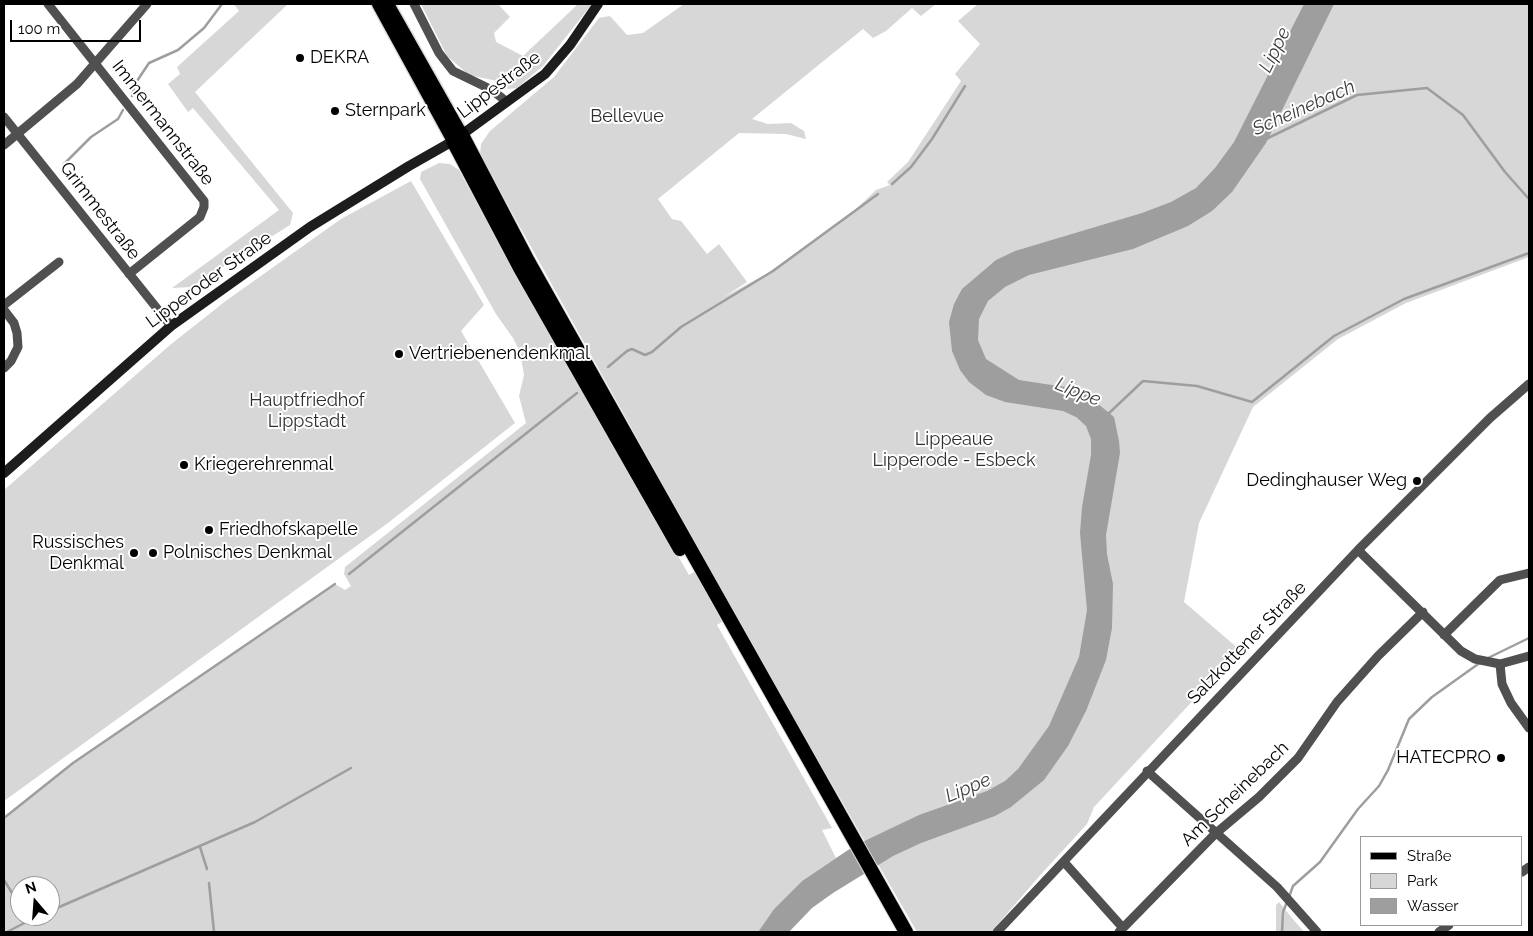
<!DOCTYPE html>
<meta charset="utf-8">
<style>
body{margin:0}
#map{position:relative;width:1533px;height:936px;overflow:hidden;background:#fff;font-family:Raleway,sans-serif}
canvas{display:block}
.frame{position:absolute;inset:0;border:5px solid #000;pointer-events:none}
.legend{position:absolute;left:1360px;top:836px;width:162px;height:90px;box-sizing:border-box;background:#fff;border:1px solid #999;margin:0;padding:6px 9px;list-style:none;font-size:15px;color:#000}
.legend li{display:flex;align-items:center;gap:10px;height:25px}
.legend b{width:25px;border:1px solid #999}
.north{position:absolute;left:10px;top:876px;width:50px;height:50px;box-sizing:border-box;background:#fff;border:1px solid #999;border-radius:50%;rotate:342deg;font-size:14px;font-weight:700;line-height:20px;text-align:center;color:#000}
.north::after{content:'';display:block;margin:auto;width:18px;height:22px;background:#000;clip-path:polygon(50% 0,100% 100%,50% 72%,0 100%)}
.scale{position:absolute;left:10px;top:20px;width:131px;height:22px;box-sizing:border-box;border:2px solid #000;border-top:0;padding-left:6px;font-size:15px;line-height:18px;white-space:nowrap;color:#000;-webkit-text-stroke:4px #fff;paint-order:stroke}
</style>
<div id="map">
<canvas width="1533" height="936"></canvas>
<div class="frame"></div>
<ul class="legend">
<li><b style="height:6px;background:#000"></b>Straße</li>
<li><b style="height:14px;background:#d7d7d7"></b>Park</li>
<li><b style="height:14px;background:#9e9e9e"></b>Wasser</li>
</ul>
<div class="north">N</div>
<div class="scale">100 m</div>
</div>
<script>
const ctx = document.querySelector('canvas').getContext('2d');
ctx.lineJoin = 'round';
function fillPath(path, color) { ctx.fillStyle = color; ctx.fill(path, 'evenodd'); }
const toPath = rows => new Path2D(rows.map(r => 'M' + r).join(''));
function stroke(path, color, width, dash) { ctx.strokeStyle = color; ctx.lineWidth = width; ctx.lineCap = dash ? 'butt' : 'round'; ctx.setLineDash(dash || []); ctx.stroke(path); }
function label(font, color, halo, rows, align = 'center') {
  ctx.font = font + ' Raleway,sans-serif'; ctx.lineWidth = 4; ctx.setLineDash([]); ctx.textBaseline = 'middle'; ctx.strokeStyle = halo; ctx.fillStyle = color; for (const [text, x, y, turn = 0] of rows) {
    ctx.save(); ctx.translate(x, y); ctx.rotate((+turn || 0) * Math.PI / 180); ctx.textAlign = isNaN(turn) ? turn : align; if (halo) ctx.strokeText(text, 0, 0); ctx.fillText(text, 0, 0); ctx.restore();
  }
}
fillPath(toPath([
 [234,4,288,4,195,92,293,213,290,225,191,287,172,288,279,210,193,108,188,112,168,84,180,74,177,67,239,11],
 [421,4,498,4,510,17,494,33,496,42,523,56,578,4,592,4,543,66,517,88,508,89,497,81,469,75,447,56],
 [684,4,936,4,921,16,912,8,886,31,873,38,863,29,752,119,768,124,791,123,804,131,806,139,786,134,739,133,658,199,672,219,681,221,707,254,719,244,747,282,724,297,768,273,856,209,876,190,890,185,887,182,908,162,961,81,955,74,980,44,958,21,978,4,1529,4,1529,257,1406,303,1338,339,1253,407,1199,523,1184,602,1240,650,1094,807,1087,824,1043,872,991,932,917,932,734,614,717,625,832,828,822,830,836,858,802,881,774,909,758,932,4,932,4,818,73,763,335,584,345,590,351,586,344,574,345,567,526,423,519,396,524,375,520,352,513,338,496,314,420,179,421,172,439,163,450,164,459,170,532,304,689,575,707,564,480,155,481,144,490,131,554,77,599,18,610,16,627,35,643,33],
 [20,886,50,886,50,916,20,916],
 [411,181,484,305,461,331,515,423,388,523,4,801,4,490,170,345,227,300,341,219],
 [1279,902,1292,918,1304,932,1276,932,1276,905]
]), '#d7d7d7');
fillPath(toPath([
 [1304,4,1334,4,1266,143,1232,192,1212,211,1188,226,1133,249,1029,275,1005,287,988,301,979,319,978,340,986,359,1019,380,1065,387,1086,394,1114,417,1119,441,1120,453,1106,535,1107,554,1113,584,1112,628,1106,660,1086,711,1068,746,1044,780,1011,807,995,816,921,843,893,856,833,893,812,908,789,932,758,932,774,909,802,881,854,846,919,815,987,791,1005,781,1018,769,1049,726,1079,657,1087,610,1080,533,1082,507,1091,455,1091,439,1086,426,1076,417,1063,411,1005,402,986,395,969,382,960,370,952,351,949,322,954,304,962,289,996,260,1015,251,1142,213,1171,202,1196,188,1215,168,1234,142]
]), '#9e9e9e');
stroke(toPath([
 [132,96,135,84,149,63,178,50,204,28,222,4],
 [1266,139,1357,95,1427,88,1463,115,1505,172,1529,199],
 [63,165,91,137,118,119,123,110],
 [892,184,911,167,932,139,965,86],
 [608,367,627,351,632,349,645,355,652,352,681,327,773,271,878,194],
 [1107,415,1143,381,1197,386,1252,402,1334,336,1404,299,1529,253],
 [349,574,577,393],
 [1488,658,1529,638],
 [4,818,73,763,335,584],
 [200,847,207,869],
 [4,880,20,906],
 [209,883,214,932],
 [1289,897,1293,886,1320,862,1358,809,1379,786,1388,770,1409,719,1432,697,1481,662],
 [50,911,255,822,351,768],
 [7,932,38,916],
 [1282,932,1283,912,1287,902]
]), '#9e9e9e', 2.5);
const primary = toPath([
 [378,4,453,141],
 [388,4,461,133]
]);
const trunk = toPath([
 [461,133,528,261,906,932],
 [453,141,520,268,680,549]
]);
stroke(primary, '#dbdbdb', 15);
stroke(trunk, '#dbdbdb', 16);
stroke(toPath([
 [48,4,204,201,204,207,200,217,129,274],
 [414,4,439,53,453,71,492,90,507,102],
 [4,117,171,326],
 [4,145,77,84,147,4],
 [4,305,59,262],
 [4,310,14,323,17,333,18,347,11,361,4,368],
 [1358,550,1461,651,1475,659,1500,664,1529,656],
 [1444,635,1500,580,1529,573],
 [1500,664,1502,684,1511,703,1529,728],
 [1147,771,1277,887,1317,932],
 [1064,862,1123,928],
 [1522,872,1529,867],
 [997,932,1358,550,1490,418,1529,384],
 [1119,932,1215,834,1259,797,1298,758,1337,702,1378,656,1423,612],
 [1439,932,1449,925]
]), '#505050', 9);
stroke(toPath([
 [4,473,171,326,310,227,409,166,453,141,545,74,570,45,598,4]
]), '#1d1d1d', 10);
stroke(primary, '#000', 12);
stroke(trunk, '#000', 14);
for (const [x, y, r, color] of [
 [300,58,5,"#000"],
 [335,111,5,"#000"],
 [399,354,5,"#000"],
 [184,465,5,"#000"],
 [1417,481,5,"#000"],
 [209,530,5,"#000"],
 [134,553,5,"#000"],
 [153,553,5,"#000"],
 [1501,758,5,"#000"]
]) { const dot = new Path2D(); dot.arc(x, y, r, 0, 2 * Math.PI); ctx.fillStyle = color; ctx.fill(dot); stroke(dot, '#fff', 2); }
label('18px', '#000', '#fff', [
 ["DEKRA",310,58],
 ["Sternpark",345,111],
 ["Vertriebenendenkmal",409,354],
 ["Kriegerehrenmal",194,465],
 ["Dedinghauser Weg",1407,481,"right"],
 ["Friedhofskapelle",219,530],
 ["Russisches",124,543,"right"],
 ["Denkmal",124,564,"right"],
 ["Polnisches Denkmal",163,553],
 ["HATECPRO",1491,758,"right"]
], 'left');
label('18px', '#000', '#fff', [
 ["Lippestraße",499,85,-37],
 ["Immermannstraße",163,123,52],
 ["Grimmestraße",100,211,52],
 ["Lipperoder Straße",209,280,-36],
 ["Salzkottener Straße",1247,643,-46],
 ["Am Scheinebach",1235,794,-44]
]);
label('18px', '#2e2e2e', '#fff', [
 ["Bellevue",627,117],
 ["Hauptfriedhof",307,401],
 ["Lippstadt",307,422],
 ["Lippeaue",954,440],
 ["Lipperode - Esbeck",954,461]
]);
label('italic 19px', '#3f3f3f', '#fff', [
 ["Lippe",1275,50,-64],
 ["Scheinebach",1304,108,-24],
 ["Lippe",1078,392,22],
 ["Lippe",968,788,-23]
]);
</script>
